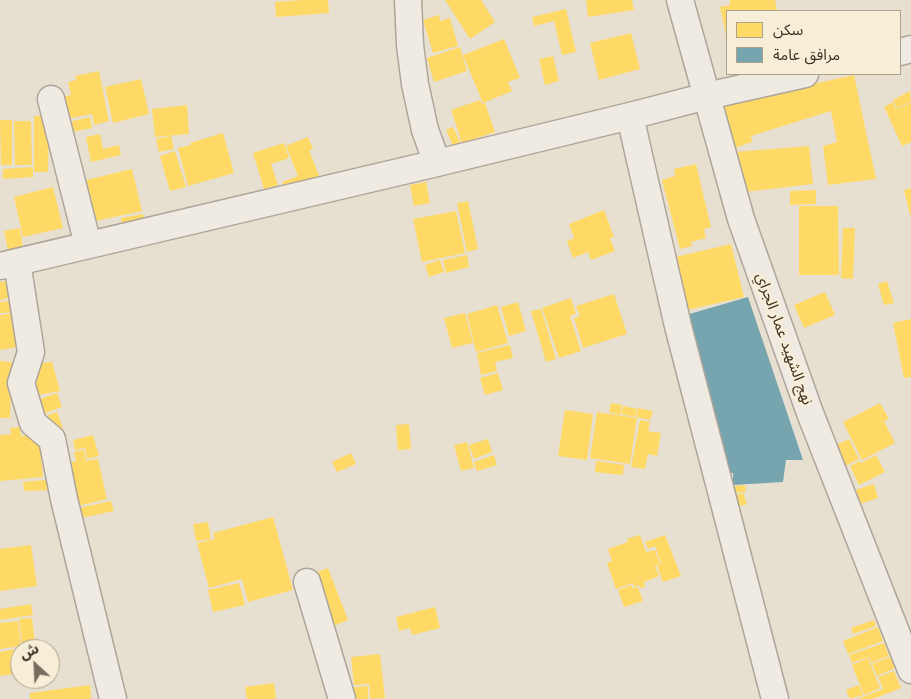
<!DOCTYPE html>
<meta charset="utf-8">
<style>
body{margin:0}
#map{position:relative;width:911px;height:699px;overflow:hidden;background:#e7e0d1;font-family:"Libre Baskerville","Noto Sans Arabic",serif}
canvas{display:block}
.legend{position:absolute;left:726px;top:10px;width:175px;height:65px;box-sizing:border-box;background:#f7eed8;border:1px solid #ada18e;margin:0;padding:6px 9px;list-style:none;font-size:15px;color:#3d2e20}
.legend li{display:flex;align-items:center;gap:10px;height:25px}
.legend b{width:25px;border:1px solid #ada18e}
.north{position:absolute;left:10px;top:639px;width:50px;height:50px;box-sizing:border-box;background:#f7eed8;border:1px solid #ada18e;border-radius:50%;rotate:335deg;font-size:14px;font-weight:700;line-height:20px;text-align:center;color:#3d2e20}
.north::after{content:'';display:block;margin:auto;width:18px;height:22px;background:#786c5e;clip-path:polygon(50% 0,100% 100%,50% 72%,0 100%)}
</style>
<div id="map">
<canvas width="911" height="699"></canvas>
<ul class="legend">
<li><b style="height:14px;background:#ffd966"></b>سكن</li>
<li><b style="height:14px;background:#76a5af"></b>مرافق عامة</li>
</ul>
<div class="north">ش</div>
</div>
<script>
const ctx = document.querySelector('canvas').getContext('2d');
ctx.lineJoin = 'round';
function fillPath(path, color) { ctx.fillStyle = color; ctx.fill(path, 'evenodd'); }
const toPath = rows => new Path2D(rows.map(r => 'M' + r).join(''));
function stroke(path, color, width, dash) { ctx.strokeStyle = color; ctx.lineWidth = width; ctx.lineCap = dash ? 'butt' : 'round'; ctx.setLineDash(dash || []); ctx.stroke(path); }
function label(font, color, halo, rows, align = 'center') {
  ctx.font = font + ' "Libre Baskerville","Noto Sans Arabic",serif'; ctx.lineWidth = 5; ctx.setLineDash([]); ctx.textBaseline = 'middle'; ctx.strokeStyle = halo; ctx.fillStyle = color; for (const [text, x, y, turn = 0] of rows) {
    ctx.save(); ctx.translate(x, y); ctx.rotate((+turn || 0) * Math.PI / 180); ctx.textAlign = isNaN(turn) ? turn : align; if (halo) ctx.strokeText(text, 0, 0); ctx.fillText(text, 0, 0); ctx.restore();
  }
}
fillPath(toPath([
 [304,0,328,0,329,13,276,17,275,2],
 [445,0,481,0,495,22,470,39],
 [586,0,632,0,634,10,588,17],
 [730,0,775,0,777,11,727,11,726,35,720,7,730,5],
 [566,9,576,52,562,55,554,21,534,26,532,17],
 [439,15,440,21,450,18,458,46,433,53,423,20],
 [631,33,640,69,599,80,590,43],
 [504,39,520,78,508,82,512,91,483,103,463,55],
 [460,47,467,71,434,82,427,58],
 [553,56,559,81,545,85,539,59],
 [99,71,109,121,94,125,92,114,66,119,62,97,71,95,68,82,76,80,75,76],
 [854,75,876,179,828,185,823,146,837,142,831,111,751,136,752,142,732,149,721,104],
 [141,79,149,114,113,123,105,87],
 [910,91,911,102,897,108,893,100],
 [480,100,482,104,485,103,495,132,462,143,451,110],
 [893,102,896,109,911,103,911,142,902,146,884,107],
 [187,105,189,134,155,137,152,109],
 [34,116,49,116,48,172,34,172],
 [90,117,92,128,66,133,64,123],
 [0,120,12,120,12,165,1,165],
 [14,121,31,121,32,165,15,165],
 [453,127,462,146,455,150,446,130],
 [223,133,234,173,188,186,178,148,191,145,190,143],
 [100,134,103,149,119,145,121,155,91,162,86,137],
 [171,136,174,149,159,152,156,139],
 [308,137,313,149,309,150,320,178,285,191,282,182,298,176,286,146],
 [284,143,289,158,271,164,278,185,264,189,253,153],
 [809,146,813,184,744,192,734,152],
 [175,151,186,187,170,191,160,156],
 [696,164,711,227,704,229,706,238,691,242,692,246,680,249,662,180,675,176,674,169],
 [33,167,33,177,3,179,3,169],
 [132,169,142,211,96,221,86,180],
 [426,182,430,203,414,206,410,185],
 [53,187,63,228,23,237,14,197],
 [911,188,911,215,910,215,904,190],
 [816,190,816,204,790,205,790,191],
 [468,201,478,249,467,252,457,203],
 [799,206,838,206,839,275,799,275],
 [604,210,614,237,610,238,615,251,591,260,588,252,573,258,567,241,574,238,569,224],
 [456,211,465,253,422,262,413,219],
 [143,214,145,221,122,226,121,218],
 [20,228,23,248,8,251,4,231],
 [843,228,855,228,853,279,841,278],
 [731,244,744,297,683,311,671,258],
 [467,255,469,267,446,273,443,260],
 [440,260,444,272,429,277,425,265],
 [9,281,12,297,0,300,0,282],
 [887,281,894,303,884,305,878,284],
 [825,292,835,315,804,328,794,305],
 [614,294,627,334,583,348,574,318,580,316,576,306],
 [571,298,576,314,570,316,581,351,559,358,542,308],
 [12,301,14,312,0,313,0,302],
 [518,302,526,331,509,336,501,307],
 [497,305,508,343,476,352,467,314],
 [541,309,556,359,546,362,531,311],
 [13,313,18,347,0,350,0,315],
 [465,313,473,343,452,348,444,318],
 [911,319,911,377,904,378,893,323],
 [510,345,513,358,495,362,497,371,481,375,477,353],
 [0,361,12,362,10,418,0,418],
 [52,362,60,391,39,395,31,364],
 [498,373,503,390,485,395,480,378],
 [57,393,62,407,37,416,32,402],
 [611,403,622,405,620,415,609,412],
 [880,403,889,419,884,421,895,443,862,460,843,422],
 [623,406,637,409,635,417,621,414],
 [638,408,653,411,650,420,636,417],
 [565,410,593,414,587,460,558,456],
 [57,412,63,428,49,433,43,417],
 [597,412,637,418,630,464,590,458],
 [640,420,650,422,648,431,661,433,657,456,648,454,645,469,631,467],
 [409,424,411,449,398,450,396,425],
 [20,427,21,436,39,434,43,477,0,481,0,435,11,434,10,428],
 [93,435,99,456,87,459,85,448,75,450,73,440],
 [488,439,492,452,474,459,469,445],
 [849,439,859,459,845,466,836,445],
 [467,442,474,468,461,471,454,445],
 [84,450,86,461,98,459,107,499,74,507,64,464,76,461,74,452],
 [351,453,356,464,337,472,332,462],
 [494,455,497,465,477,471,474,462],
 [876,455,885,472,859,485,850,466,860,461,861,463],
 [45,461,52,490,24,491,23,482,46,480],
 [596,461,624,465,623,475,595,472],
 [874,484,878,498,860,504,855,490],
 [745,485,746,492,734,493,733,486],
 [743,493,747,504,730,509,733,496],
 [111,501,114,511,76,519,74,509],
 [273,517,293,590,248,602,242,579,209,588,197,543,215,539,213,533],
 [208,522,211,539,196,541,193,524],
 [640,535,646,552,655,550,660,564,655,566,659,576,644,582,645,587,640,588,639,585,634,587,633,583,616,589,607,563,612,561,608,549,628,542,627,539],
 [665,535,681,576,663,582,657,566,661,564,655,546,648,549,645,542],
 [31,545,37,586,0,591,0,549],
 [328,568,348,620,331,627,310,575],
 [239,583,245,605,213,612,208,590],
 [631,585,632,588,638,587,643,601,624,607,618,590],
 [31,604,33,615,0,620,0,609],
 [435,607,440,628,412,635,410,628,399,631,396,617],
 [32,618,35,644,22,646,19,619],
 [874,620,876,626,853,634,851,628],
 [18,621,21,646,0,649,0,623],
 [878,627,883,641,848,654,843,641],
 [884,643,889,656,871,663,869,657,852,663,849,655],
 [20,648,20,673,0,676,0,652],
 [380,654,385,698,370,699,369,684,354,685,351,657],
 [890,657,895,668,877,676,872,664],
 [868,658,880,688,864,695,852,665],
 [894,671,901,688,873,699,857,699,883,689,878,677],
 [274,683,276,699,247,699,245,687],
 [90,685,91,699,30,699,30,693],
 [859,685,863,695,850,699,846,690],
 [368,686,368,699,349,699,346,688]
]), '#ffd966');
fillPath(toPath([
 [748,297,803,460,786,460,783,482,733,485,733,473,720,473,679,317]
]), '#76a5af');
const minor = toPath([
 [408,0,410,45,415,84,425,130,437,163],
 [680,0,741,219,810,413,911,670],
 [900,52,911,49],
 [51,99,88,245],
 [630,116,678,326,775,699],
 [17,262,31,352,21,383,33,423,52,439,64,499,113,699],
 [0,266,437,163,630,116,707,96,805,74],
 [307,582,342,699]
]);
stroke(minor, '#ada599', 29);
stroke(minor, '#efebe3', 26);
label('15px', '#3d2e20', '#f7eed8', [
 ["نهج الشهيد عمار الجراي",784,339,70]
]);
</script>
